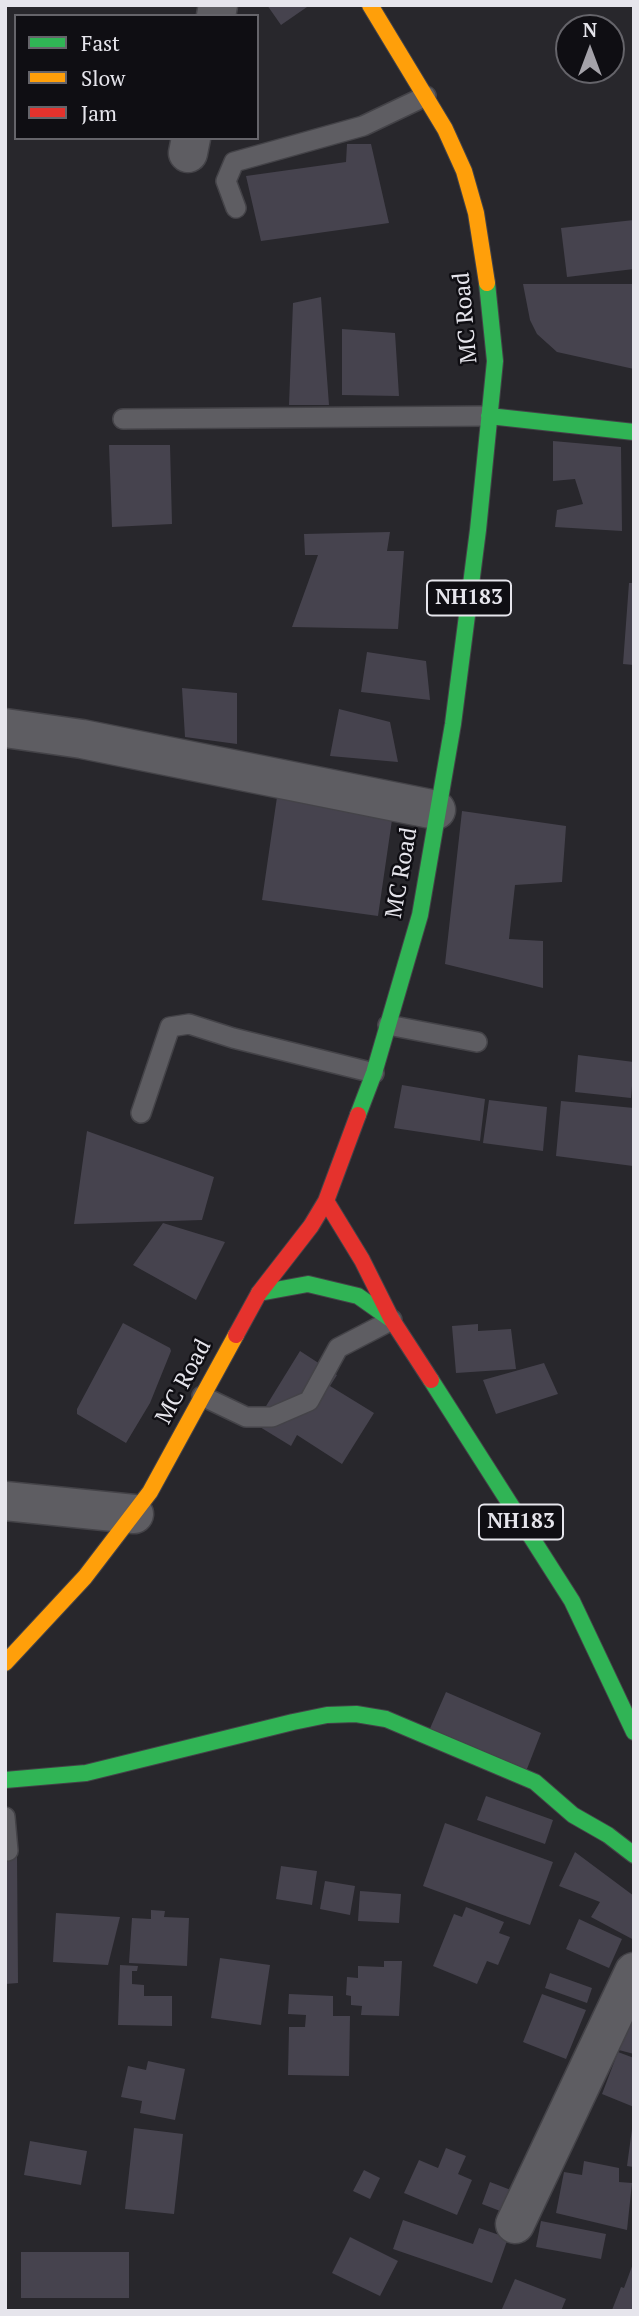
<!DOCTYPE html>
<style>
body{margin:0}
#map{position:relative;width:639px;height:2316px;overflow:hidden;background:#28272c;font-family:"PT Serif",serif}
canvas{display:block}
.frame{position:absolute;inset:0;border:7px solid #e6e5ec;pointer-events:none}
.legend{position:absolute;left:14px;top:14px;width:245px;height:126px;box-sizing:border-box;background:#0f0e13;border:2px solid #65646a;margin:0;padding:9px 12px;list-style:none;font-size:21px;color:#e6e5ec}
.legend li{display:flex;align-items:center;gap:14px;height:35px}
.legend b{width:35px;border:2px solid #65646a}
.north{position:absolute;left:555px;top:14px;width:70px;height:70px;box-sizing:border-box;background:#0f0e13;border:2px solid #65646a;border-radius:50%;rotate:0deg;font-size:19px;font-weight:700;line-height:28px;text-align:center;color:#e6e5ec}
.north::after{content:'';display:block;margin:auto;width:24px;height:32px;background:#a4a2a9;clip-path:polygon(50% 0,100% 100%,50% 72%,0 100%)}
</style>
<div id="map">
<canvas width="639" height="2316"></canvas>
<div class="frame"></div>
<ul class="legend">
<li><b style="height:9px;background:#30b455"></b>Fast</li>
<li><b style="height:9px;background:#ff9f0a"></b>Slow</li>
<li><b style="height:9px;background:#e5322d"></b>Jam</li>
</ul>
<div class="north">N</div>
</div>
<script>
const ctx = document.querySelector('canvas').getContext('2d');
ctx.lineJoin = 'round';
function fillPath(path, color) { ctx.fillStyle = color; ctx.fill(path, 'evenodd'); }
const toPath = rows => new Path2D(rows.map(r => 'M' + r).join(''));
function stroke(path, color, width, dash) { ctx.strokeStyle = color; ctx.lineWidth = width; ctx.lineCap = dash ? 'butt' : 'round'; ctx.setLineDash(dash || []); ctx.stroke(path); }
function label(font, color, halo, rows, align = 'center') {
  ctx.font = font + ' "PT Serif",serif'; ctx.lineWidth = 5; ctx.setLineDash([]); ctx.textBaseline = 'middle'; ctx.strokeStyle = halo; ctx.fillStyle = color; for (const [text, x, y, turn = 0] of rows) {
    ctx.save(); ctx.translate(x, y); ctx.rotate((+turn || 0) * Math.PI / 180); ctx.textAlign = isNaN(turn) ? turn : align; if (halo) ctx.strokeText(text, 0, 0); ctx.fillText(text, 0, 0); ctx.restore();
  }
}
fillPath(toPath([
 [267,5,306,5,307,7,281,25],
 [347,144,371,144,389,223,261,241,246,176,346,162],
 [634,220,634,269,567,277,561,228],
 [523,284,634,284,634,369,557,352,537,334,530,320],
 [321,297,329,405,289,405,293,303],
 [342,329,395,333,399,396,342,395],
 [553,441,621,447,622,531,555,527,557,510,583,504,575,479,553,481],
 [109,445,170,445,172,524,112,527],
 [390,532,387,551,404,551,398,629,292,627,318,555,305,555,304,534],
 [629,583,634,583,634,665,623,664],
 [367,652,426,661,430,700,361,692],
 [182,688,237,693,237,744,185,737],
 [339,709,390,722,398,762,330,756],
 [277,797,393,813,378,916,262,900],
 [462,811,566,826,562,882,515,885,509,939,543,941,543,988,445,964],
 [578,1055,634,1062,631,1098,575,1092],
 [402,1085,485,1099,480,1141,394,1128],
 [489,1100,547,1107,543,1151,483,1143],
 [561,1101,634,1108,633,1166,556,1156],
 [87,1131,214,1177,202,1220,74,1224],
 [163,1223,225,1242,196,1300,133,1265],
 [123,1323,170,1348,171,1351,150,1403,126,1443,77,1414,77,1409],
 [478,1324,478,1331,511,1329,516,1369,456,1373,452,1326],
 [300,1351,337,1375,330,1386,374,1413,342,1464,297,1435,291,1446,255,1424],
 [544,1363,558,1394,496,1414,483,1380],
 [446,1692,541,1733,525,1774,428,1733],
 [486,1796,553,1820,545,1844,477,1820],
 [445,1823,553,1862,530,1925,423,1886],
 [575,1852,634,1896,634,1940,591,1917,600,1902,559,1886],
 [17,1857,18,1983,5,1984,5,1858],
 [281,1866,317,1871,312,1905,276,1899],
 [325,1881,355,1886,350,1915,320,1909],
 [360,1891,401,1894,399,1923,358,1921],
 [466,1907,504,1922,499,1933,510,1937,498,1965,487,1961,477,1984,433,1966,454,1914,462,1917],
 [151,1910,165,1911,164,1917,189,1918,187,1966,129,1963,132,1918,151,1919],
 [56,1913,120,1917,108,1965,53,1962],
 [579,1919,622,1939,609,1968,566,1949],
 [220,1958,270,1965,261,2025,211,2018],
 [384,1961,402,1961,399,2016,361,2015,362,2006,351,2005,351,1996,346,1995,347,1977,358,1978,358,1966,384,1967],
 [120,1965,138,1966,137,1971,132,1971,132,1984,144,1985,144,1996,172,1996,172,2026,118,2025],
 [550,1973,592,1988,587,2003,545,1988],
 [289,1994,333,1996,333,2016,350,2016,349,2076,288,2075,289,2027,305,2027,306,2015,288,2014],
 [542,1994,586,2010,566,2059,523,2042],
 [629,2019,634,2021,634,2054,615,2049],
 [618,2052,634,2058,634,2107,602,2094],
 [148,2061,185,2069,175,2120,140,2113,142,2101,121,2097,128,2066,146,2070],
 [134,2128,183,2134,174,2214,125,2209],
 [632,2129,634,2130,634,2167,627,2166],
 [30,2141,87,2151,81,2185,24,2175],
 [446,2148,466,2156,458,2174,472,2180,457,2215,404,2193,419,2160,438,2168],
 [584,2161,619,2168,619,2182,632,2183,627,2230,556,2213,564,2172,582,2175],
 [364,2170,380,2178,370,2199,353,2191],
 [490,2182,516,2192,508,2214,482,2204],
 [403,2220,473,2244,479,2228,508,2238,492,2283,393,2249],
 [541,2221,606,2234,601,2259,536,2247],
 [350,2237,398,2261,380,2296,332,2273],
 [21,2252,129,2252,129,2298,21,2298],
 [634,2261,634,2311,612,2310,621,2287,624,2288],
 [515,2279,566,2299,561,2311,501,2311]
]), '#46434e');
const lane = toPath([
 [236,208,226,181,234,162,363,126,426,96],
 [123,419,489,416],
 [388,1025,477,1042],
 [141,1113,170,1027,189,1024,233,1038,374,1073],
 [202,1396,246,1417,272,1417,309,1401,338,1348,392,1320],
 [5,1817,8,1851]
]);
const street = toPath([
 [216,16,218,5],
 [188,153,191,138],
 [5,728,82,739,436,810],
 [5,1501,134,1514],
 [515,2224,634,1972]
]);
const fast = toPath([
 [489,416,634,432],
 [358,1115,374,1073,420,915,453,724,478,530,495,361,487,283],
 [259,1293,308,1284,358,1296,392,1320],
 [431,1380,572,1601,634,1732],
 [5,1780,86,1773,293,1722,327,1715,356,1714,386,1719,535,1782,573,1815,608,1835,634,1855]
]);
const slow = toPath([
 [370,5,445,129,464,171,476,213,487,283],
 [5,1663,85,1577,150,1492,236,1335]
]);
const jam = toPath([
 [326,1201,362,1260,392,1320,431,1380],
 [236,1335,259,1293,311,1226,326,1201,358,1115]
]);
stroke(lane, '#444348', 22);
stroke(street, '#444348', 41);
stroke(fast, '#444348', 18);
stroke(slow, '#444348', 18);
stroke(jam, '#444348', 18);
stroke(lane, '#5e5d62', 19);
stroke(street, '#5e5d62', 38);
stroke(fast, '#30b455', 16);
stroke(slow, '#ff9f0a', 16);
stroke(jam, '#e5322d', 16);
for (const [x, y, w] of [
 [469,598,84],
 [521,1522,84]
]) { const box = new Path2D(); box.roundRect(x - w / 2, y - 17.5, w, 35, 5); ctx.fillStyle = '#0f0e13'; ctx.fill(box); stroke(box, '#e6e5ec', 2); }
label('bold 21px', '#e6e5ec', null, [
 ["NH183",469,598],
 ["NH183",521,1522]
]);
label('23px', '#e6e5ec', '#0f0e13', [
 ["MC Road",466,318,-95],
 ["MC Road",402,873,-80],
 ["MC Road",184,1382,-62]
]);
</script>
